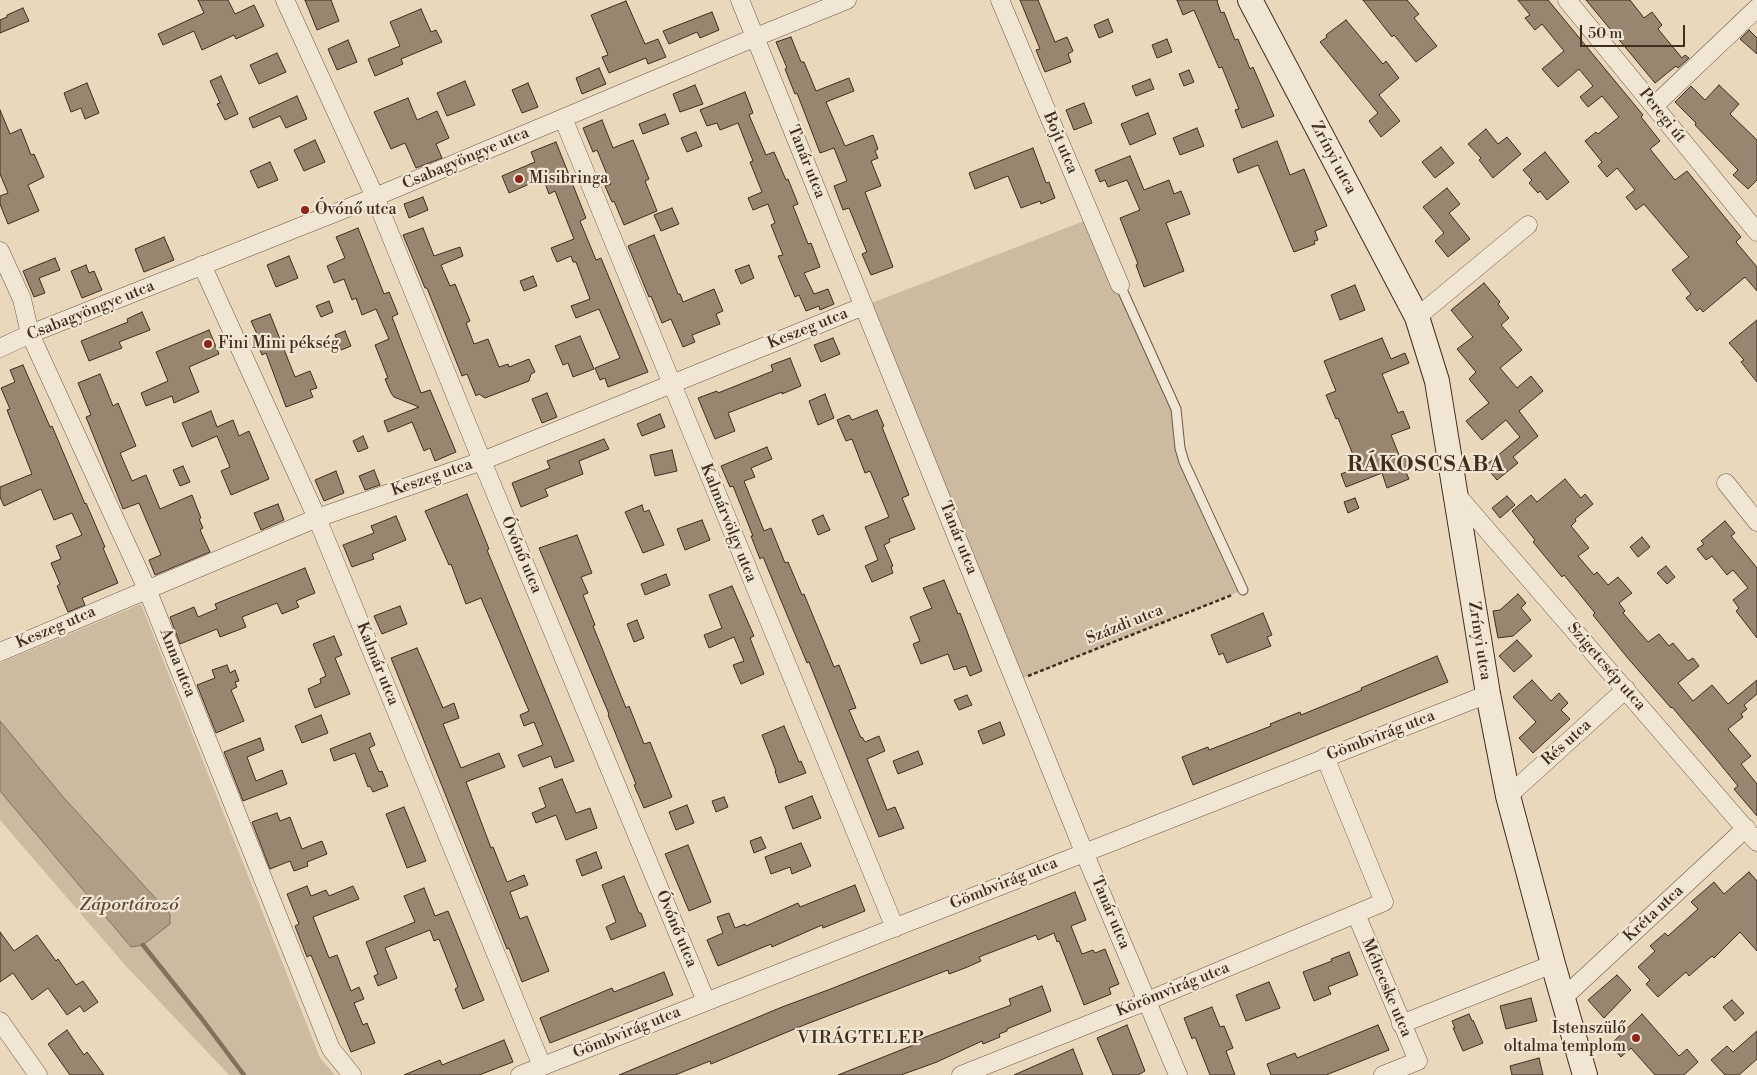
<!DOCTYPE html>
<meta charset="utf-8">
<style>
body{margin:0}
#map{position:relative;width:1757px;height:1075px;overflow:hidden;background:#ead8bc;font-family:"Libre Bodoni",serif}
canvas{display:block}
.scale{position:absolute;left:1580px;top:25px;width:105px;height:22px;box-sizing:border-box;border:2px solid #3f2d1d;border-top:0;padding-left:6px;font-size:15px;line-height:18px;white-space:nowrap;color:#3f2d1d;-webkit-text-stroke:4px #f1e6d3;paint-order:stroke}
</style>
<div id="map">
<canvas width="1757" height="1075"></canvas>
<div class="scale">50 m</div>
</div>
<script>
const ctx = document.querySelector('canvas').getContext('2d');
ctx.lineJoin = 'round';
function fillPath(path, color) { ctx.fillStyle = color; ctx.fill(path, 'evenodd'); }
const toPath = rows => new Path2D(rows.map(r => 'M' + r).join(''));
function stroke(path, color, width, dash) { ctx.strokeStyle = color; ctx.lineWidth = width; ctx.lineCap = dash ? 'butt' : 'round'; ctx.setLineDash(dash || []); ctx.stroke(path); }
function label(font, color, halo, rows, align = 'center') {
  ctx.font = font + ' "Libre Bodoni",serif'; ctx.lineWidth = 4.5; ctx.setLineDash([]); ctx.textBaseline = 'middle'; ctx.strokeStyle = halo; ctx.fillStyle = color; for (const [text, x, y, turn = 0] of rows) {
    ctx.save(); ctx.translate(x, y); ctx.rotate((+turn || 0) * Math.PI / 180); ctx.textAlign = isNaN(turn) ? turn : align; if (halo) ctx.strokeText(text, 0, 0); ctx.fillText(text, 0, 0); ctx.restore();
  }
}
fillPath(toPath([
 [1092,218,1176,409,1180,448,1243,590,1015,681,864,306],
 [141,604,320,1058,335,1075,229,1075,125,965,0,820,0,663]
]), '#cdbba1');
const water = toPath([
 [0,721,64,798,170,914,170,924,143,945,131,947,0,791,0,721]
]);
fillPath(water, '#b09e86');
stroke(water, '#83715c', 1);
stroke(toPath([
 [143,945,202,1019,244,1075]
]), '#83715c', 4.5);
const building = toPath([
 [198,0,228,0,235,14,254,5,264,26,236,39,234,35,202,50,194,31,163,45,158,34,204,13,198,0],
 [305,0,331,0,339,21,317,30,305,0],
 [1020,0,1038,0,1055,42,1067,37,1073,51,1068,54,1071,62,1045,72,1036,50,1040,49,1020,0],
 [1177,0,1218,0,1217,1,1221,13,1224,12,1235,40,1238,39,1250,69,1253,67,1274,116,1242,128,1235,110,1239,109,1222,67,1219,68,1194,10,1183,15,1177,0],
 [1363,0,1407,0,1419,14,1414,18,1437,46,1416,62,1394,35,1392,37,1363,0],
 [1518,0,1548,0,1643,115,1641,117,1660,141,1650,149,1675,180,1687,171,1741,237,1736,242,1757,267,1757,291,1745,277,1703,312,1700,308,1697,311,1686,298,1691,294,1672,270,1689,257,1644,204,1636,210,1626,197,1635,190,1617,168,1607,177,1598,166,1602,162,1585,141,1596,132,1598,134,1619,117,1602,96,1588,107,1580,97,1593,86,1579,69,1558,87,1542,69,1564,51,1542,24,1535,30,1525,18,1530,15,1518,0],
 [1586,0,1630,0,1644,18,1652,12,1662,25,1658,29,1682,58,1685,55,1689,58,1678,68,1676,66,1655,83,1586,0],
 [626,1,645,44,658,39,666,57,648,64,646,58,609,73,602,57,608,55,591,15,626,1],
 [23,8,29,21,0,33,0,20,7,17,7,15,23,8],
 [421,9,431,32,436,30,442,42,401,59,403,64,375,76,368,59,400,46,390,22,421,9],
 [712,12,719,30,700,38,697,32,669,44,663,31,712,12],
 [1108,19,1113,32,1099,38,1094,25,1108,19],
 [1346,20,1383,64,1386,61,1399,78,1379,95,1400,121,1381,137,1369,121,1378,113,1320,42,1327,37,1326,35,1346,20],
 [1749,30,1757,38,1757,54,1740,39,1749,30],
 [791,37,801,62,804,62,816,91,849,78,854,91,826,102,845,146,873,135,878,149,875,151,878,158,871,161,881,186,865,192,893,267,871,275,862,254,867,252,849,208,843,210,834,186,847,181,834,148,820,153,797,93,795,94,785,69,787,68,776,42,791,37],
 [1167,39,1172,52,1157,58,1152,45,1167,39],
 [348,40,357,62,337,70,328,49,348,40],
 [277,53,286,72,259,84,250,65,277,53],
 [599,68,606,84,582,94,576,78,599,68],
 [1189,70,1194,82,1184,86,1179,74,1189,70],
 [221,76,238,114,225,120,217,104,220,103,210,81,221,76],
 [1150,79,1154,89,1136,96,1132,86,1150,79],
 [465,81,475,105,447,116,437,93,465,81],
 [87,83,99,113,85,119,81,108,71,112,64,93,87,83],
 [528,83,538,107,522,113,512,90,528,83],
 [695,85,703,104,680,112,673,94,695,85],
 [1719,85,1739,104,1730,114,1757,140,1757,180,1748,189,1733,175,1738,170,1695,125,1696,123,1675,102,1691,86,1705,100,1719,85],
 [745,92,753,113,749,115,766,155,774,152,786,180,788,179,798,204,793,206,808,244,811,243,820,267,804,273,814,294,828,289,834,304,820,310,819,306,806,311,799,295,795,297,778,256,783,255,771,225,775,223,768,204,753,210,748,198,762,192,750,162,753,161,738,123,720,130,717,123,707,126,700,110,745,92],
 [297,96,307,119,286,128,280,116,253,128,249,118,297,96],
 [408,98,417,120,437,111,449,138,436,144,442,158,416,168,405,143,391,149,374,112,408,98],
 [1084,103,1092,123,1074,130,1066,110,1084,103],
 [0,110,10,134,21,129,31,155,34,154,44,177,28,185,39,211,8,224,0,204,0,196,8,193,0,174,0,110],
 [1148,113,1156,134,1130,145,1121,124,1148,113],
 [665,114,669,124,643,134,639,124,665,114],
 [602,120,613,148,633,140,649,179,645,181,657,211,624,225,614,201,612,202,605,186,611,184,597,150,593,152,583,128,602,120],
 [1197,128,1204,146,1180,155,1173,138,1197,128],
 [1486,129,1498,144,1507,137,1521,154,1493,178,1479,160,1481,158,1468,144,1486,129],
 [696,132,702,146,687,152,681,138,696,132],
 [315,140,325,162,304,171,294,150,315,140],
 [1277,141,1290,175,1304,169,1327,226,1315,231,1318,240,1314,241,1315,244,1294,252,1258,165,1238,173,1233,159,1277,141],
 [556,142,586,218,580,221,596,260,601,258,648,372,608,387,605,378,600,380,595,368,620,358,599,309,576,318,571,306,590,299,576,262,573,262,571,256,557,262,551,248,574,239,555,191,549,194,543,178,509,193,502,176,535,162,531,152,556,142],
 [1441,147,1454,163,1435,178,1422,162,1441,147],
 [1033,148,1046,183,1049,182,1055,198,1041,204,1040,201,1021,208,1008,176,975,189,969,173,1033,148],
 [1545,152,1569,182,1547,200,1540,191,1538,193,1529,183,1532,180,1523,170,1545,152],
 [1130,156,1144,190,1169,180,1174,194,1181,191,1190,214,1166,223,1184,271,1144,287,1136,265,1138,264,1120,218,1140,210,1127,180,1108,187,1105,180,1100,182,1095,170,1130,156],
 [270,162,278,180,258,188,250,171,270,162],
 [1447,188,1460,204,1449,213,1470,239,1448,257,1435,241,1444,233,1423,207,1447,188],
 [423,197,428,210,409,218,404,204,423,197],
 [672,208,679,224,661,231,654,215,672,208],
 [358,228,384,294,389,292,398,314,392,317,421,393,430,390,456,452,435,461,430,448,424,451,412,422,388,432,384,421,419,407,394,397,391,393,385,379,388,378,375,345,389,339,376,309,362,315,356,298,352,300,344,279,334,283,327,266,345,258,336,237,358,228],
 [423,228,434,256,460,247,463,256,441,265,450,286,455,284,470,321,466,323,474,344,488,339,499,367,508,364,509,367,529,359,535,372,531,374,529,381,485,398,479,394,476,396,467,374,462,376,427,288,425,288,403,235,423,228],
 [654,235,678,294,680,294,683,302,714,289,723,311,716,314,720,324,692,335,695,342,683,347,671,319,662,323,651,296,649,297,628,246,654,235],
 [164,237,174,260,144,272,135,249,164,237],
 [289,256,298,278,276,287,267,265,289,256],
 [55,258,60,270,39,278,45,293,34,297,23,271,55,258],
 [86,265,89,273,94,271,102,290,82,298,71,271,86,265],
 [749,265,754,278,741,284,735,270,749,265],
 [533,276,537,286,524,291,520,281,533,276],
 [1484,283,1500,302,1498,304,1509,318,1501,325,1522,350,1500,368,1517,388,1531,376,1543,391,1519,411,1538,436,1513,457,1518,463,1497,480,1485,466,1520,437,1506,420,1482,440,1466,421,1489,403,1469,379,1476,372,1457,349,1473,337,1451,310,1484,283],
 [1355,285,1365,310,1340,320,1331,295,1355,285],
 [329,301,333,312,321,317,316,306,329,301],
 [142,312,150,330,119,342,122,348,89,361,81,341,128,322,127,319,142,312],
 [270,314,295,377,310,371,317,388,310,390,313,397,286,407,266,353,262,355,254,335,257,334,251,321,270,314],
 [1757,320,1757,382,1741,362,1744,360,1729,343,1757,320],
 [209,330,219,354,189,367,199,392,174,403,172,396,146,406,141,393,168,381,156,352,209,330],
 [345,331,351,346,341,350,335,335,345,331],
 [580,336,594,369,573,377,568,363,563,365,555,346,580,336],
 [833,338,840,354,821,362,814,345,833,338],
 [1382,338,1391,359,1405,353,1409,363,1382,374,1398,413,1403,411,1410,428,1391,435,1401,460,1409,456,1413,467,1405,470,1409,479,1387,488,1382,473,1346,487,1341,474,1358,467,1338,418,1336,419,1326,395,1336,391,1324,361,1382,338],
 [790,358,801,386,782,394,782,392,728,413,735,431,715,439,698,398,717,391,718,393,773,371,771,365,790,358],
 [23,365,50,427,52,426,85,504,86,503,105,547,103,548,118,583,82,598,85,605,68,612,57,586,60,584,51,563,61,559,56,546,82,535,72,513,54,520,41,489,4,506,0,497,0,487,32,474,7,410,10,409,1,388,15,382,10,370,23,365],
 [100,374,113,406,118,403,136,446,120,453,132,481,146,475,160,509,192,495,201,518,199,519,203,528,200,530,210,552,155,575,149,560,161,555,139,503,123,509,86,417,91,415,78,383,100,374],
 [547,393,557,417,542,423,532,399,547,393],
 [825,394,834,418,818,425,809,401,825,394],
 [877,410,884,426,882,427,909,495,902,498,915,529,889,539,890,542,884,545,893,566,891,567,893,573,872,582,865,566,878,560,865,527,889,517,870,471,865,473,852,439,846,441,837,420,849,415,852,420,877,410],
 [211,411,217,427,233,420,239,436,249,431,269,479,231,495,221,471,230,467,217,436,192,447,182,423,211,411],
 [660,414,665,427,642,436,637,424,660,414],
 [363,436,368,448,358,452,353,441,363,436],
 [604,439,609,449,579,461,583,474,545,489,548,496,521,507,512,483,550,468,547,461,604,439],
 [767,447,772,459,751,468,755,477,744,481,764,531,771,528,785,563,788,562,802,595,804,594,834,667,839,665,856,708,849,710,861,738,862,737,865,742,879,736,885,751,867,759,887,810,895,807,904,828,879,837,809,662,807,663,763,557,760,559,751,536,753,536,733,486,730,487,721,466,767,447],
 [672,450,677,471,655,476,650,455,672,450],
 [183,466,190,482,180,486,173,470,183,466],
 [374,470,380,485,365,490,359,476,374,470],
 [336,471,344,493,324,501,315,480,336,471],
 [1565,479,1581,498,1585,494,1593,504,1575,519,1576,521,1571,526,1589,548,1578,556,1594,575,1597,572,1608,585,1618,577,1632,593,1619,603,1625,611,1623,613,1648,642,1659,634,1669,646,1673,643,1688,661,1693,658,1699,666,1678,683,1693,701,1712,685,1728,704,1757,680,1757,694,1744,705,1747,709,1741,714,1743,717,1728,729,1751,756,1741,764,1757,784,1757,816,1734,789,1738,786,1716,759,1672,707,1671,708,1626,656,1593,615,1595,613,1564,575,1562,577,1533,542,1535,540,1512,511,1531,495,1537,502,1565,479],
 [467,494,489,549,487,550,574,761,555,768,551,756,523,767,518,755,543,745,534,722,524,726,520,715,529,711,481,598,466,604,451,564,449,565,425,511,467,494],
 [1507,496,1515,505,1500,518,1492,508,1507,496],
 [1355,498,1359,508,1348,513,1344,502,1355,498],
 [278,504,284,520,261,530,254,513,278,504],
 [642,505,644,512,649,510,664,545,643,553,625,512,642,505],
 [823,515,830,530,818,535,812,520,823,515],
 [396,516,406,540,372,554,374,559,352,567,343,545,374,533,371,526,396,516],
 [702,520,710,540,685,550,677,529,702,520],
 [1725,521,1735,533,1731,536,1757,568,1757,638,1736,611,1739,608,1733,600,1748,588,1733,570,1727,575,1712,556,1706,560,1697,549,1704,544,1701,541,1725,521],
 [577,535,592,573,581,577,588,593,583,595,595,625,593,626,626,708,629,706,644,744,650,742,672,797,644,808,634,785,636,784,608,715,609,714,539,548,577,535],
 [1642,537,1650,547,1638,557,1630,547,1642,537],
 [1666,566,1675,577,1667,584,1657,573,1666,566],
 [305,568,315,593,296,601,299,607,282,614,277,603,242,617,246,627,220,637,217,629,180,644,170,617,194,607,198,617,217,609,215,604,305,568],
 [666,574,670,585,645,595,641,584,666,574],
 [944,580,958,614,960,613,982,671,970,676,966,666,954,670,948,654,921,664,913,644,920,641,910,617,932,608,923,588,944,580],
 [732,586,754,636,750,638,764,674,741,684,733,665,744,661,734,637,709,648,704,635,722,628,709,595,732,586],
 [1518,594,1526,603,1521,608,1531,620,1513,636,1498,638,1493,611,1500,610,1518,594],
 [400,606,407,624,382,634,374,616,400,606],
 [1263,613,1272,635,1267,637,1271,646,1227,663,1223,653,1219,655,1211,635,1263,613],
 [637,620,644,638,634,642,627,624,637,620],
 [334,636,342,655,335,658,350,694,315,708,308,689,321,683,320,679,326,676,313,644,334,636],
 [1517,640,1532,656,1514,672,1499,656,1517,640],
 [417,648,443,708,454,703,459,718,443,724,461,768,499,753,505,767,466,782,491,848,493,847,507,882,524,875,528,885,510,892,520,919,527,916,549,971,522,982,509,948,507,949,391,658,417,648],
 [1437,656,1448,682,1193,785,1182,757,1208,747,1209,750,1271,726,1270,724,1300,712,1301,715,1362,690,1361,688,1437,656],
 [227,665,230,673,235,670,239,681,235,682,237,687,231,690,244,721,216,733,197,685,215,678,212,670,227,665],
 [1532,680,1551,701,1559,693,1568,703,1561,710,1570,719,1533,753,1519,738,1536,722,1513,697,1532,680],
 [967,695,972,705,959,710,954,700,967,695],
 [321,715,328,733,302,743,295,726,321,715],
 [1000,722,1005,735,983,744,978,731,1000,722],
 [784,726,799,762,801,761,806,773,779,783,775,771,776,771,762,735,784,726],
 [370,733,375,745,369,748,379,772,382,771,388,786,373,792,370,786,368,787,355,753,334,761,330,749,370,733],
 [260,738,264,750,247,757,256,781,282,770,287,784,243,801,224,752,260,738],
 [918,751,923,764,898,774,893,761,918,751],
 [562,779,576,813,590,808,597,828,566,840,556,815,536,823,532,813,546,807,539,788,562,779],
 [812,796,821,818,793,829,785,807,812,796],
 [724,797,728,807,716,812,712,801,724,797],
 [687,805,694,823,676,830,669,812,687,805],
 [404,807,426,861,407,868,386,814,404,807],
 [277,813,280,821,290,817,302,849,322,841,327,854,307,862,308,866,294,871,290,861,270,869,252,822,277,813],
 [761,837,766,848,754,853,750,841,761,837],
 [801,843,811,866,792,874,790,867,771,874,765,857,801,843],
 [688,845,711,902,689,911,665,854,688,845],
 [596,852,602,868,582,876,576,860,596,852],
 [1749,872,1757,881,1757,951,1740,932,1714,958,1712,956,1689,976,1686,972,1658,997,1646,984,1650,980,1638,967,1655,951,1650,946,1665,933,1668,936,1698,909,1691,902,1714,882,1724,894,1749,872],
 [624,876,639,913,641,913,646,926,611,940,606,927,616,922,602,885,624,876],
 [855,885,865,911,823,928,822,925,772,947,771,944,718,966,707,940,723,933,717,917,729,913,735,928,745,924,746,926,798,903,800,907,855,885],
 [307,886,311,896,326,890,329,896,353,886,359,899,313,917,329,958,337,955,351,991,359,987,364,999,354,1003,363,1025,367,1023,375,1043,351,1052,311,955,307,957,295,926,299,924,287,894,307,886],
 [424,888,435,916,448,911,484,1000,463,1009,455,989,458,987,439,939,434,941,430,930,385,948,397,978,378,986,374,976,378,974,366,942,415,922,404,896,424,888],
 [1075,892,1086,920,1071,926,1082,954,1093,950,1095,953,1105,949,1119,984,1109,988,1111,994,1084,1005,1059,941,1057,942,1054,933,1038,940,1036,935,979,957,981,961,965,968,949,974,948,970,804,1025,711,1064,710,1061,675,1075,619,1075,782,1007,828,990,1075,892],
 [0,932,14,951,37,935,56,961,58,959,76,985,83,981,98,1002,84,1012,80,1006,67,1015,48,988,32,1000,13,973,0,982,0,932],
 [1349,952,1358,975,1328,987,1331,994,1314,1001,1303,972,1332,961,1331,959,1349,952],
 [664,972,673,995,550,1043,540,1018,612,988,614,992,664,972],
 [1617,975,1631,990,1604,1018,1588,1000,1617,975],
 [1269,982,1280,1008,1246,1021,1236,995,1269,982],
 [1042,986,1051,1011,1007,1029,1007,1031,999,1034,1000,1037,983,1044,982,1041,937,1062,901,1075,838,1075,916,1044,915,1041,1011,1005,1009,999,1042,986],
 [1531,998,1537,1021,1506,1029,1500,1006,1531,998],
 [1732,1000,1744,1013,1735,1021,1723,1007,1732,1000],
 [1212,1007,1220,1027,1224,1026,1233,1048,1226,1051,1235,1075,1210,1075,1195,1037,1192,1039,1184,1018,1212,1007],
 [1469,1014,1472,1021,1473,1020,1483,1043,1463,1051,1453,1028,1455,1028,1452,1021,1469,1014],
 [1642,1014,1679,1056,1687,1049,1698,1062,1684,1075,1655,1075,1631,1048,1621,1057,1610,1045,1642,1014],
 [1127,1025,1145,1071,1138,1075,1113,1075,1097,1038,1127,1025],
 [1378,1025,1389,1050,1326,1075,1271,1075,1267,1064,1295,1053,1297,1058,1378,1025],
 [67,1030,84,1055,87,1052,104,1075,70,1075,48,1044,67,1030],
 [1757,1031,1757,1059,1739,1075,1725,1075,1711,1060,1727,1046,1733,1052,1757,1031],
 [504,1040,513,1062,479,1075,404,1075,440,1060,442,1065,504,1040],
 [1073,1049,1083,1075,1014,1075,1073,1049],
 [1539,1058,1543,1075,1512,1075,1510,1066,1539,1058]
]);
fillPath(building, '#988670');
stroke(building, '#3f2d1d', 1);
const lane = toPath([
 [1120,285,1176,409,1180,448,1184,462,1243,590]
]);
const street = toPath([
 [285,0,375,197,482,461,706,1001],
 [740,0,1084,852,1178,1075],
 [1000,0,1120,285],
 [1567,0,1757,232],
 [1654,106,1757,8],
 [563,118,895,928],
 [0,251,22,299,30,334,147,589,331,1049,352,1075],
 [202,265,317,518,542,1066],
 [1417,317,1528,225],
 [0,348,30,334,375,197,756,37,847,0],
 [1726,483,1757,522],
 [1455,493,1757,842],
 [0,652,317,518,482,461,864,306],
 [1508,796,1626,689],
 [1356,914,1418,1061,1383,1075],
 [1563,998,1746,828],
 [0,1021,38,1075],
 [1401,1024,1553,964],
 [520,1075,1488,694],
 [961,1075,1147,1001,1384,902,1325,757]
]);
const secondary = toPath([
 [1250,0,1417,317,1437,381,1488,694,1508,796,1553,964,1585,1075]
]);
stroke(lane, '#6a5845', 11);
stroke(street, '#6a5845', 19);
stroke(secondary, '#3f2d1d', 26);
stroke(toPath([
 [1028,676,1232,595]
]), '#3f2d1d', 2.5, [4, 2.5]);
stroke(lane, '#f1e6d3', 9);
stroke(street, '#f1e6d3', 18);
stroke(secondary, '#f1e6d3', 24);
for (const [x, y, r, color] of [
 [519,179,5,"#8f2418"],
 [305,210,5,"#8f2418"],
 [208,344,5,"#8f2418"],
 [1636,1038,5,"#8f2418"]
]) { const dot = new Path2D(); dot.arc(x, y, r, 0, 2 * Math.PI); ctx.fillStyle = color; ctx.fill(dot); stroke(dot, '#f1e6d3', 2); }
label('16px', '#3f2d1d', '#f1e6d3', [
 ["Peregi út",1662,116,51],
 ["Bojt utca",1060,143,67],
 ["Zrínyi utca",1333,158,62],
 ["Csabagyöngye utca",466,159,-23],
 ["Tanár utca",806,162,68],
 ["Csabagyöngye utca",91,311,-22],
 ["Keszeg utca",808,329,-22],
 ["Keszeg utca",432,478,-19],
 ["Kalmárvölgy utca",728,523,68],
 ["Tanár utca",958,538,68],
 ["Óvónő utca",521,555,67],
 ["Százdi utca",1125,625,-22],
 ["Keszeg utca",56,628,-23],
 ["Zrínyi utca",1479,641,81],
 ["Anna utca",177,663,68],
 ["Kalmár utca",377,664,68],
 ["Szigetcsép utca",1606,667,49],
 ["Gömbvirág utca",1381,736,-21],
 ["Rés utca",1567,743,-42],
 ["Gömbvirág utca",1004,884,-22],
 ["Tanár utca",1110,913,67],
 ["Kréta utca",1654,914,-43],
 ["Óvónő utca",676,929,67],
 ["Méhecske utca",1386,988,67],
 ["Körömvirág utca",1173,990,-22],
 ["Gömbvirág utca",627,1033,-22]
]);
label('16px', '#3f2d1d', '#f1e6d3', [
 ["Misibringa",529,179],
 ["Óvónő utca",315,210],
 ["Fini Mini pékség",218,344],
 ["Istenszülő",1626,1029,"right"],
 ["oltalma templom",1626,1047,"right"]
], 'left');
label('italic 18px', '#5b4937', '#f1e6d3', [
 ["Záportározó",129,906]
]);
ctx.letterSpacing = '1px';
label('18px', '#3f2d1d', '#f1e6d3', [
 ["VIRÁGTELEP",861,1039]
]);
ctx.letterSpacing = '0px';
ctx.letterSpacing = '1px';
label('bold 21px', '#3f2d1d', '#f1e6d3', [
 ["RÁKOSCSABA",1426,466]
]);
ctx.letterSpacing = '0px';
</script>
